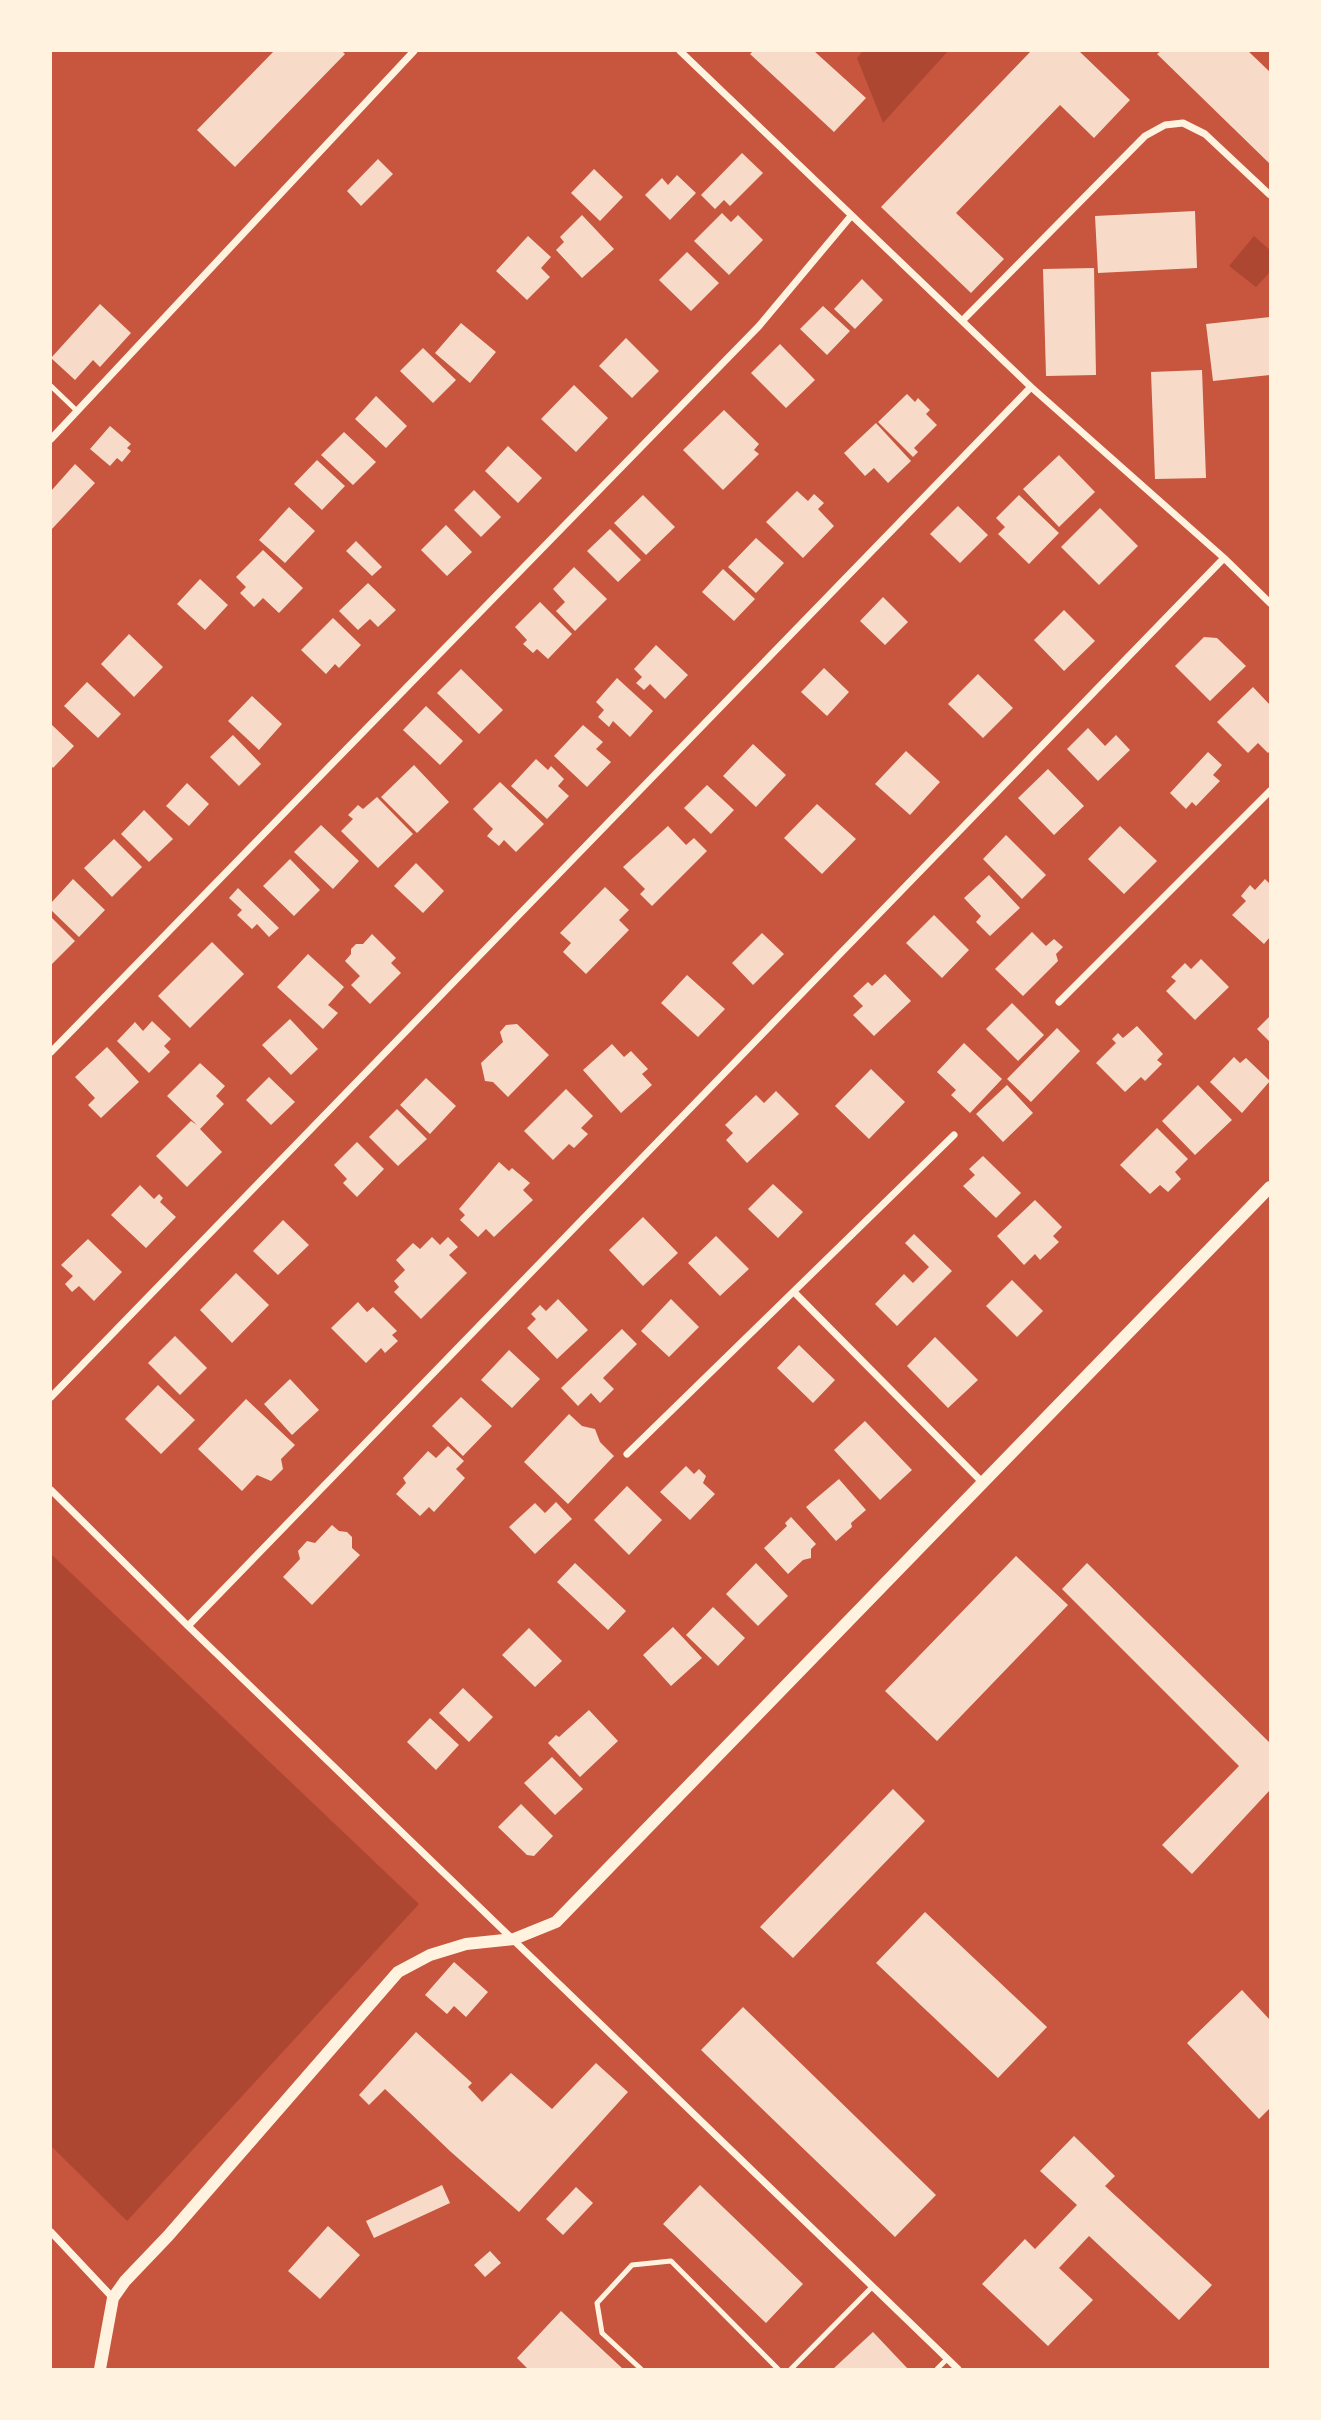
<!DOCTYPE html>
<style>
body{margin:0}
#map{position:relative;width:1321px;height:2420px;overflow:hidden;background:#c8553d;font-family:Manrope,sans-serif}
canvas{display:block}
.frame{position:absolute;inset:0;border:52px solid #fff3e0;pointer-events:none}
</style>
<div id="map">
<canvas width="1321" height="2420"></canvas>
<div class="frame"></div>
</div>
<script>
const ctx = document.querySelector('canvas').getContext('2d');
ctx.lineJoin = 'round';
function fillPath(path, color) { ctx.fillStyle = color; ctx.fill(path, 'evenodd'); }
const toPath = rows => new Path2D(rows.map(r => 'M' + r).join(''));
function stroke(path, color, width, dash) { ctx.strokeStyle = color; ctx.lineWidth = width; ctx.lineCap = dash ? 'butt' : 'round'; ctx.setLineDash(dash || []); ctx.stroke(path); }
fillPath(toPath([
 [863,51,948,51,883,123,857,58],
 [1254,236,1270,250,1270,272,1256,287,1229,266],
 [51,1554,419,1904,127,2221,51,2146]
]), '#ae4732');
fillPath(toPath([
 [274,51,342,51,345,54,235,167,197,130],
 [753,51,814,51,866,98,834,132,750,54],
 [1031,51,1079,51,1130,100,1094,138,1060,105,956,213,1004,259,971,293,881,207],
 [1161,51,1248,51,1270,72,1270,164,1157,54],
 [742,153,763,173,730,206,724,200,715,209,701,195],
 [378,159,393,174,361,206,347,191],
 [594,169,623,197,600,221,571,193],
 [677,175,696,193,670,220,645,195,662,178,668,185],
 [1195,211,1197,268,1098,273,1095,216],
 [722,213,731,222,738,215,763,240,729,275,694,241],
 [582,215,614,249,582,278,556,250,564,242,560,237],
 [528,236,551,257,541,268,550,277,527,300,496,271],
 [687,252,719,283,691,311,659,280],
 [1094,268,1096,375,1046,376,1043,269],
 [862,279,883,300,855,329,834,309],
 [100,304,131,333,100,367,93,360,75,380,51,358],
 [823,306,850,331,827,355,800,329],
 [1270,317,1270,375,1213,381,1206,324],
 [461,323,496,352,470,383,435,353],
 [626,338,659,371,632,398,599,366],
 [780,344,815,380,786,408,751,373],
 [423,348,456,380,433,403,400,371],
 [1202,370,1206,478,1155,479,1151,372],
 [574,385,608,418,576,452,541,419],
 [907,394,915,402,918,398,930,410,926,414,937,425,914,448,918,452,913,457,878,422],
 [376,396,407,426,386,448,355,419],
 [724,410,759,444,754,450,759,454,723,490,683,450],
 [876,423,911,461,888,483,874,468,865,476,844,453],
 [110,426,131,444,127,448,131,451,122,462,117,458,110,466,90,449],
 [344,432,376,462,353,485,321,455],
 [508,446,542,478,518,503,485,471],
 [1059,455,1095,492,1059,527,1023,489],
 [317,460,345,486,322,510,294,484],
 [75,464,95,483,51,530,51,491],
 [474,490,501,517,481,537,454,510],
 [797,491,808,501,814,494,824,503,818,509,834,526,803,558,766,522],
 [643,495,675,527,646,555,614,523],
 [1019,495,1059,533,1029,564,998,534,1005,527,996,518],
 [958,506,988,535,960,563,930,534],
 [289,507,315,531,285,563,259,540],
 [1100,508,1138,546,1099,585,1061,547],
 [446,525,472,552,447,576,421,550],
 [610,529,641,560,618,582,587,551],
 [756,538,784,563,756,593,728,567],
 [356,541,382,567,372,576,346,551],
 [263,550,303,588,279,613,263,598,254,607,240,593,246,587,236,577],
 [574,567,607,599,575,631,556,611,565,602,553,589],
 [723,569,755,599,734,621,702,592],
 [200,579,228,605,205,630,177,604],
 [368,583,396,610,378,627,370,619,358,630,339,611],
 [883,597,908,622,885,645,860,621],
 [540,602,572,634,548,659,537,649,533,653,523,644,527,640,515,627],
 [1064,610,1095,641,1064,671,1034,640],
 [333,618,361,645,339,668,335,664,326,674,301,650],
 [129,634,163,667,134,697,101,664],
 [1204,637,1217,638,1246,666,1210,701,1175,666],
 [656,645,688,675,665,699,650,684,644,690,636,683,642,677,634,669],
 [824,668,849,692,827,716,801,692],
 [461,669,503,710,479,734,437,693],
 [978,674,1013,708,983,738,948,704],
 [617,678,653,711,630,737,613,721,609,727,598,717,604,710,596,702],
 [87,682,121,714,98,738,64,706],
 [1253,687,1270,705,1270,751,1268,753,1258,743,1248,753,1217,722],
 [252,696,282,724,259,750,228,721],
 [426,706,463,741,440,765,403,730],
 [51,724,74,746,53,768,51,765],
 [583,725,603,742,596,749,611,762,587,787,554,756],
 [1088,728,1105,746,1116,735,1130,750,1098,781,1067,749],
 [233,735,261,764,239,786,210,757],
 [753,744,786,775,756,807,723,776],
 [906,751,940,782,910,815,875,784],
 [1208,752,1222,765,1213,775,1220,781,1196,806,1192,802,1186,809,1170,793],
 [536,759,548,770,551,766,564,779,558,786,569,796,547,819,511,786],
 [414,765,449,802,417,833,381,797],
 [1048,769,1084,806,1054,835,1018,798],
 [500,782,544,824,516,852,504,840,499,846,487,836,493,829,473,809],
 [187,783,209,804,189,826,166,806],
 [707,785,734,810,711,834,684,808],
 [377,797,413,834,378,868,341,831,353,819,348,815,358,805,363,809],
 [817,804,856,839,822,874,784,838],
 [144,810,173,839,149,862,121,834],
 [321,825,359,861,333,889,294,852],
 [668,826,686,845,694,838,707,851,652,906,640,894,645,889,623,867],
 [1120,826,1157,861,1124,894,1088,859],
 [1006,835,1046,875,1022,899,983,859],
 [114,839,142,867,112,897,84,868],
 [290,859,320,890,294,916,263,886],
 [416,863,444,891,423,913,394,886],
 [989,875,1020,908,990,936,976,922,981,916,964,898],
 [73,879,105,910,79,937,51,910,51,903],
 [1265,879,1270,884,1270,937,1264,944,1232,915,1246,901,1241,896,1250,885,1255,890],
 [605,887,629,910,619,920,629,930,586,974,563,952,571,943,560,933],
 [238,888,279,928,269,937,257,924,252,929,237,915,242,910,229,898],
 [934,915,969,950,942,978,906,943],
 [51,917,75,941,51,965],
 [1032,932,1046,946,1054,939,1063,947,1056,954,1058,961,1023,996,995,969],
 [762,933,784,954,753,985,732,963],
 [372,934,396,958,391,963,401,973,370,1004,351,985,360,976,345,961,351,954,351,949,356,944,363,944],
 [212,942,244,974,190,1028,158,996],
 [308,954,344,987,328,1005,338,1013,323,1029,277,987],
 [1201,959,1229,987,1195,1020,1166,991,1176,981,1171,977,1185,963,1191,969],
 [885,974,911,1001,874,1036,853,1015,863,1006,853,996,868,982,872,986],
 [687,975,725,1009,698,1037,661,1003],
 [1012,1003,1044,1035,1018,1061,986,1029],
 [1270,1016,1270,1042,1257,1029],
 [290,1019,318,1049,291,1075,262,1045],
 [152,1021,171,1039,164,1046,170,1052,149,1073,117,1041,135,1022,143,1031],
 [517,1024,549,1055,508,1097,493,1082,485,1081,481,1063,503,1042,500,1032,506,1025],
 [1137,1026,1163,1054,1157,1060,1162,1064,1145,1081,1141,1077,1125,1092,1096,1063,1116,1043,1112,1039,1118,1033,1123,1038],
 [1057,1028,1080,1051,1031,1102,1007,1079],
 [964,1043,1002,1079,970,1113,951,1095,956,1090,937,1072],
 [612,1044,624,1057,631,1051,648,1069,642,1074,652,1085,621,1113,583,1070],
 [107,1047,139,1082,101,1118,88,1105,95,1098,75,1077],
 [1234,1057,1240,1063,1246,1058,1270,1081,1242,1113,1210,1082],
 [200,1063,225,1086,216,1096,224,1104,200,1129,222,1152,187,1187,156,1156,191,1121,197,1125,167,1096],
 [871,1069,905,1102,869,1139,835,1106],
 [269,1077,295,1102,271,1125,246,1100],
 [426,1078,456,1106,430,1134,400,1105],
 [1007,1085,1033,1113,1003,1142,976,1114],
 [1198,1085,1232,1120,1195,1155,1162,1121],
 [566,1089,593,1116,581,1128,588,1134,574,1148,569,1144,553,1160,524,1131],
 [776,1091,799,1114,747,1163,726,1140,733,1133,725,1125,756,1095,764,1103],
 [397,1109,427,1139,398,1166,369,1137],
 [1157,1128,1188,1159,1175,1172,1181,1179,1168,1192,1160,1185,1150,1194,1120,1165],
 [357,1142,384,1169,357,1197,343,1183,347,1179,334,1165],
 [983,1156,1021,1193,996,1218,963,1186,975,1175,969,1169],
 [499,1162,509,1171,512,1168,530,1183,523,1190,533,1200,494,1237,486,1229,478,1237,460,1220,465,1215,459,1209],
 [773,1184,803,1212,778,1238,748,1209],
 [140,1185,154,1199,159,1194,163,1198,160,1202,176,1217,146,1248,111,1215],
 [1035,1200,1062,1227,1053,1236,1059,1242,1040,1260,1035,1254,1024,1265,997,1236],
 [643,1217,678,1253,643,1286,609,1250],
 [283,1220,309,1245,278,1275,253,1251],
 [914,1234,952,1271,897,1326,875,1304,904,1274,913,1283,929,1267,905,1243],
 [716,1236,749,1269,720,1296,688,1263],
 [432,1237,440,1245,448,1237,458,1247,449,1255,467,1273,421,1319,394,1292,399,1287,394,1281,405,1270,396,1260,413,1243,420,1249],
 [88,1239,122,1272,94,1301,79,1286,72,1292,65,1284,73,1276,61,1265],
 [236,1273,269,1305,232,1343,200,1310],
 [1012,1280,1043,1311,1017,1337,986,1306],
 [558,1299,588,1330,557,1359,527,1328,536,1319,531,1314,540,1305,546,1311],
 [671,1299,699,1327,669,1357,641,1331],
 [358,1302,367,1312,373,1307,397,1331,392,1335,398,1341,385,1353,381,1348,366,1363,331,1328],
 [622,1329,637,1344,603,1378,614,1389,600,1403,591,1393,578,1406,561,1388],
 [175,1336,207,1368,180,1395,148,1363],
 [935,1337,978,1380,948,1408,907,1366],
 [799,1345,835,1380,813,1403,777,1368],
 [509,1350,540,1379,512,1408,481,1380],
 [290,1379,319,1410,292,1435,264,1404],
 [158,1385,195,1420,161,1454,125,1419],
 [461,1397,492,1426,463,1456,432,1426],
 [246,1399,295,1445,281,1459,283,1469,271,1481,257,1475,242,1491,198,1449],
 [569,1414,582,1426,595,1429,600,1442,614,1456,568,1504,524,1462],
 [865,1421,912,1470,880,1500,834,1450],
 [448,1446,464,1461,456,1469,465,1478,434,1512,429,1507,420,1516,396,1494,406,1483,403,1478,428,1451,436,1458],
 [686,1466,694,1474,699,1469,706,1476,703,1483,715,1494,690,1520,660,1492],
 [839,1479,866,1510,851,1523,852,1527,836,1541,806,1507],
 [627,1486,662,1520,629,1555,594,1520],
 [556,1502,572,1519,535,1554,509,1527,535,1503,545,1513],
 [791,1517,816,1544,811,1549,811,1558,803,1560,788,1574,764,1548,787,1526,785,1523],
 [332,1525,339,1531,347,1532,352,1537,352,1548,360,1555,312,1605,283,1577,300,1559,298,1551,307,1541,315,1543],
 [1016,1556,1068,1605,937,1741,885,1691],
 [575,1563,626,1611,608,1630,557,1582],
 [756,1563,788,1596,758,1626,726,1594],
 [1087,1563,1270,1743,1270,1790,1192,1874,1162,1845,1239,1766,1062,1589],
 [713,1607,745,1638,718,1666,686,1635],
 [673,1627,702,1658,671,1686,643,1655],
 [529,1628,562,1661,535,1687,502,1655],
 [463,1688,493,1717,469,1742,439,1713],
 [589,1710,618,1741,580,1777,548,1743,556,1735,559,1737],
 [430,1718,459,1745,436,1770,407,1742],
 [552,1757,583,1789,555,1815,524,1783],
 [893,1789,925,1821,793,1958,760,1927],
 [521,1804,553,1836,534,1856,527,1855,498,1827],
 [925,1912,1047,2027,998,2078,876,1963],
 [454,1962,488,1992,466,2017,454,2006,447,2014,425,1995],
 [1242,1990,1270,2020,1270,2108,1259,2119,1187,2043],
 [743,2007,936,2195,895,2237,701,2050],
 [416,2032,472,2083,468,2087,482,2102,511,2073,552,2109,596,2063,628,2092,519,2212,451,2152,385,2089,369,2105,359,2095],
 [1074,2136,1115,2176,1105,2186,1212,2285,1179,2320,1089,2236,1059,2268,1093,2300,1048,2346,982,2284,1025,2239,1035,2249,1077,2205,1040,2171],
 [442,2185,450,2203,374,2238,366,2221],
 [700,2185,803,2284,766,2323,663,2224],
 [576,2187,593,2203,563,2235,546,2219],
 [328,2226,360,2255,320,2299,288,2271],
 [490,2251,501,2263,485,2277,474,2265],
 [561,2311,623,2369,528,2369,517,2358],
 [873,2332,908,2369,833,2369]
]), '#f7dbc8');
stroke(toPath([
 [51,386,77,411],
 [641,2369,602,2333,597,2303,632,2265,671,2261,778,2369],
 [791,2369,872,2287],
 [937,2369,947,2359]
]), '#fff3e0', 5);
stroke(toPath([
 [680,51,1031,387,1224,558,1270,603],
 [962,321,1145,136,1165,125,1183,123,1205,134,1270,195],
 [51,439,414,51],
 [1059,1002,1270,791],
 [51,1052,759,326,851,216],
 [794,1292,983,1483],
 [51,1397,1031,387],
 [627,1454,954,1135],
 [51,1490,188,1626,958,2369],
 [188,1626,1224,558],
 [51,2232,113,2298]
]), '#fff3e0', 7);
stroke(toPath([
 [100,2369,113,2298,125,2281,168,2236,398,1972,430,1955,466,1944,514,1939,556,1922,1270,1187]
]), '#fff3e0', 12);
</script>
